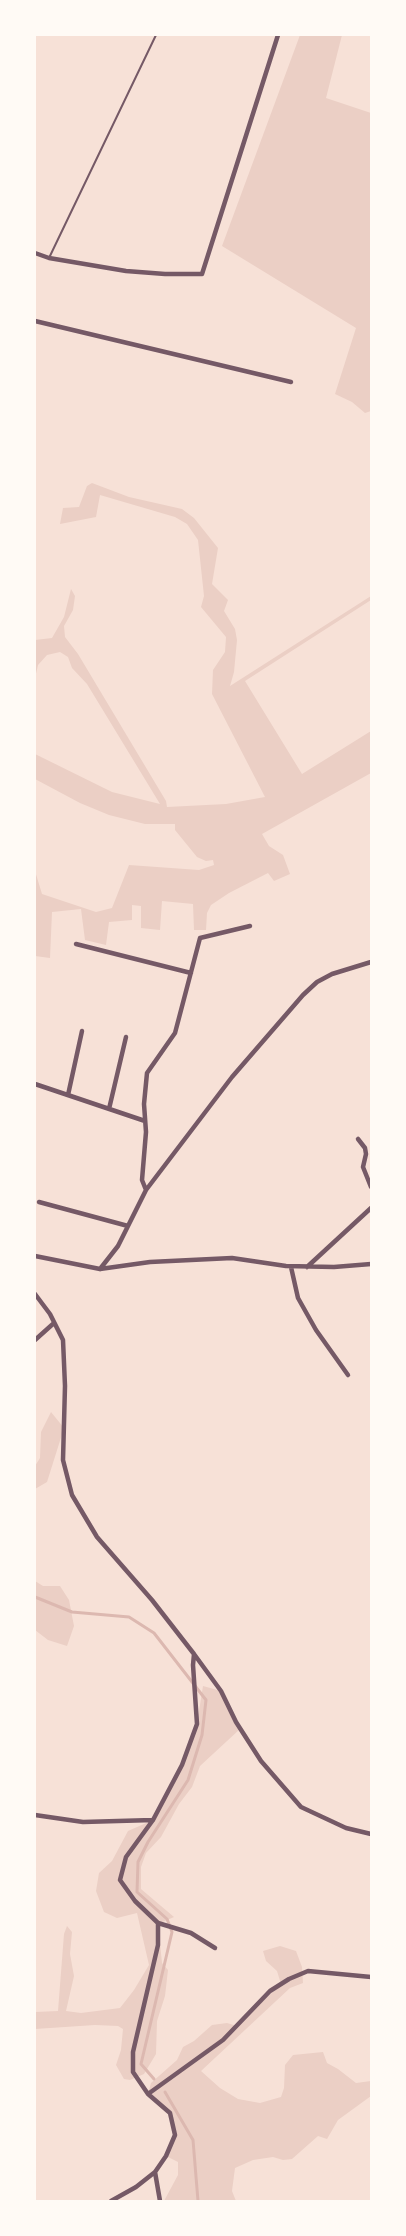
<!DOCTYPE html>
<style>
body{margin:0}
#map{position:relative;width:406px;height:2236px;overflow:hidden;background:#f7e1d7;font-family:Lato,sans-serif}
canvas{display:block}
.frame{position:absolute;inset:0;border:36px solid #fffaf5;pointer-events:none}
</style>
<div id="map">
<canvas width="406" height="2236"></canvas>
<div class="frame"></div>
</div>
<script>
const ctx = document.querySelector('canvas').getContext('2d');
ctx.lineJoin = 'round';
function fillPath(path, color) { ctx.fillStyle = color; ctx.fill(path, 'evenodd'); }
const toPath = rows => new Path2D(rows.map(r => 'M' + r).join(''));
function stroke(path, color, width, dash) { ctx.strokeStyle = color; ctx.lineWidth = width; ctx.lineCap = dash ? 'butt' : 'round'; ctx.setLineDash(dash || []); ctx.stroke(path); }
fillPath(toPath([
 [300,35,342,35,326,98,371,113,371,411,365,413,352,402,335,394,356,328,222,246],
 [92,483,129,497,182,509,194,518,218,548,212,584,228,600,224,611,235,629,237,640,234,672,230,686,371,596,371,600,245,681,302,774,371,731,371,773,262,834,269,846,283,855,290,874,274,881,268,873,229,893,211,905,207,913,206,930,194,930,193,904,162,901,160,930,141,928,141,906,132,905,132,920,109,922,106,945,85,940,81,909,52,912,50,958,35,956,35,871,42,894,96,912,112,908,129,865,199,870,214,865,213,860,206,861,197,857,175,830,175,824,145,824,109,815,80,803,35,779,35,754,112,792,160,804,87,684,72,668,68,657,60,652,47,655,38,665,35,678,35,640,52,638,64,617,71,589,75,596,73,610,64,626,65,637,78,654,166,801,167,807,226,804,265,797,212,694,213,670,225,652,226,637,201,607,204,596,198,540,187,524,175,517,100,495,96,517,60,524,63,508,79,507,87,486],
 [51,1412,64,1428,47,1482,35,1489,35,1466,40,1458,41,1432],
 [35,1581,43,1586,60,1586,69,1600,74,1626,67,1646,48,1640,35,1630],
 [203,1686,221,1691,240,1729,200,1766,192,1787,179,1804,161,1837,146,1853,141,1867,141,1889,174,1917,158,1924,162,1963,168,1970,165,1996,157,2021,156,2054,144,2074,130,2080,124,2079,116,2065,121,2050,123,2029,118,2026,95,2025,35,2029,35,2012,58,2011,64,1934,67,1926,72,1932,70,1954,74,1976,66,2011,81,2013,120,2008,134,1990,149,1965,137,1913,117,1918,104,1912,96,1891,99,1873,112,1861,128,1831,153,1820,182,1765,197,1724],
 [280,1946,296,1951,302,1967,303,1983,290,1988,201,2071,220,2088,238,2099,260,2103,281,2097,284,2088,285,2065,293,2055,323,2052,327,2063,338,2069,356,2083,371,2081,371,2096,338,2120,327,2139,318,2136,292,2159,283,2160,273,2157,253,2160,235,2168,232,2191,236,2201,164,2201,178,2175,178,2162,166,2156,175,2135,170,2113,148,2094,151,2083,177,2060,183,2047,194,2041,212,2025,227,2023,237,2026,281,1984,277,1971,266,1961,263,1951]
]), '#ebcfc5');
stroke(toPath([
 [35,1597,72,1612,129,1617,154,1633,206,1700,202,1735,188,1780,148,1842,138,1862,137,1892,167,1919,172,1932,141,2064,154,2079],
 [165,2092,193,2140,198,2201]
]), '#dcb8b0', 3);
stroke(toPath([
 [49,258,156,35]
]), '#755966', 2);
stroke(toPath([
 [35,253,49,258,126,271,165,274,202,274,278,35],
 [35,321,291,382],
 [76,944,191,973],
 [35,1084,145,1121],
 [68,1095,82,1031],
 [109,1109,126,1037],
 [358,1139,365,1148,366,1154,363,1167,371,1187],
 [146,1190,142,1180,146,1132,144,1104,147,1073,175,1033,200,938,250,926],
 [39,1202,128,1226],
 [35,1256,100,1269,150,1262,232,1258,286,1266,334,1267,371,1264],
 [291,1267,298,1298,316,1330,348,1375],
 [307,1267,371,1208],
 [100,1269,118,1246,146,1190,232,1077,303,995,317,982,332,974,371,962],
 [35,1294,50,1314,63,1340,65,1386,63,1460,72,1495,97,1537,152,1600,194,1654,221,1691,236,1722,261,1761,301,1807,346,1828,371,1834],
 [35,1340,54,1323],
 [35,1815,83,1822,153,1820],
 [158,1923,191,1933,215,1948],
 [148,2094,223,2040,270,1991,289,1979,308,1971,371,1977],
 [155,2172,160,2201],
 [111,2201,136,2187,155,2172,166,2156,175,2135,170,2113,148,2094,133,2072,133,2052,158,1945,158,1923,135,1901,120,1880,126,1857,153,1820,182,1765,197,1724,193,1665,194,1654]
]), '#755966', 4.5);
</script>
